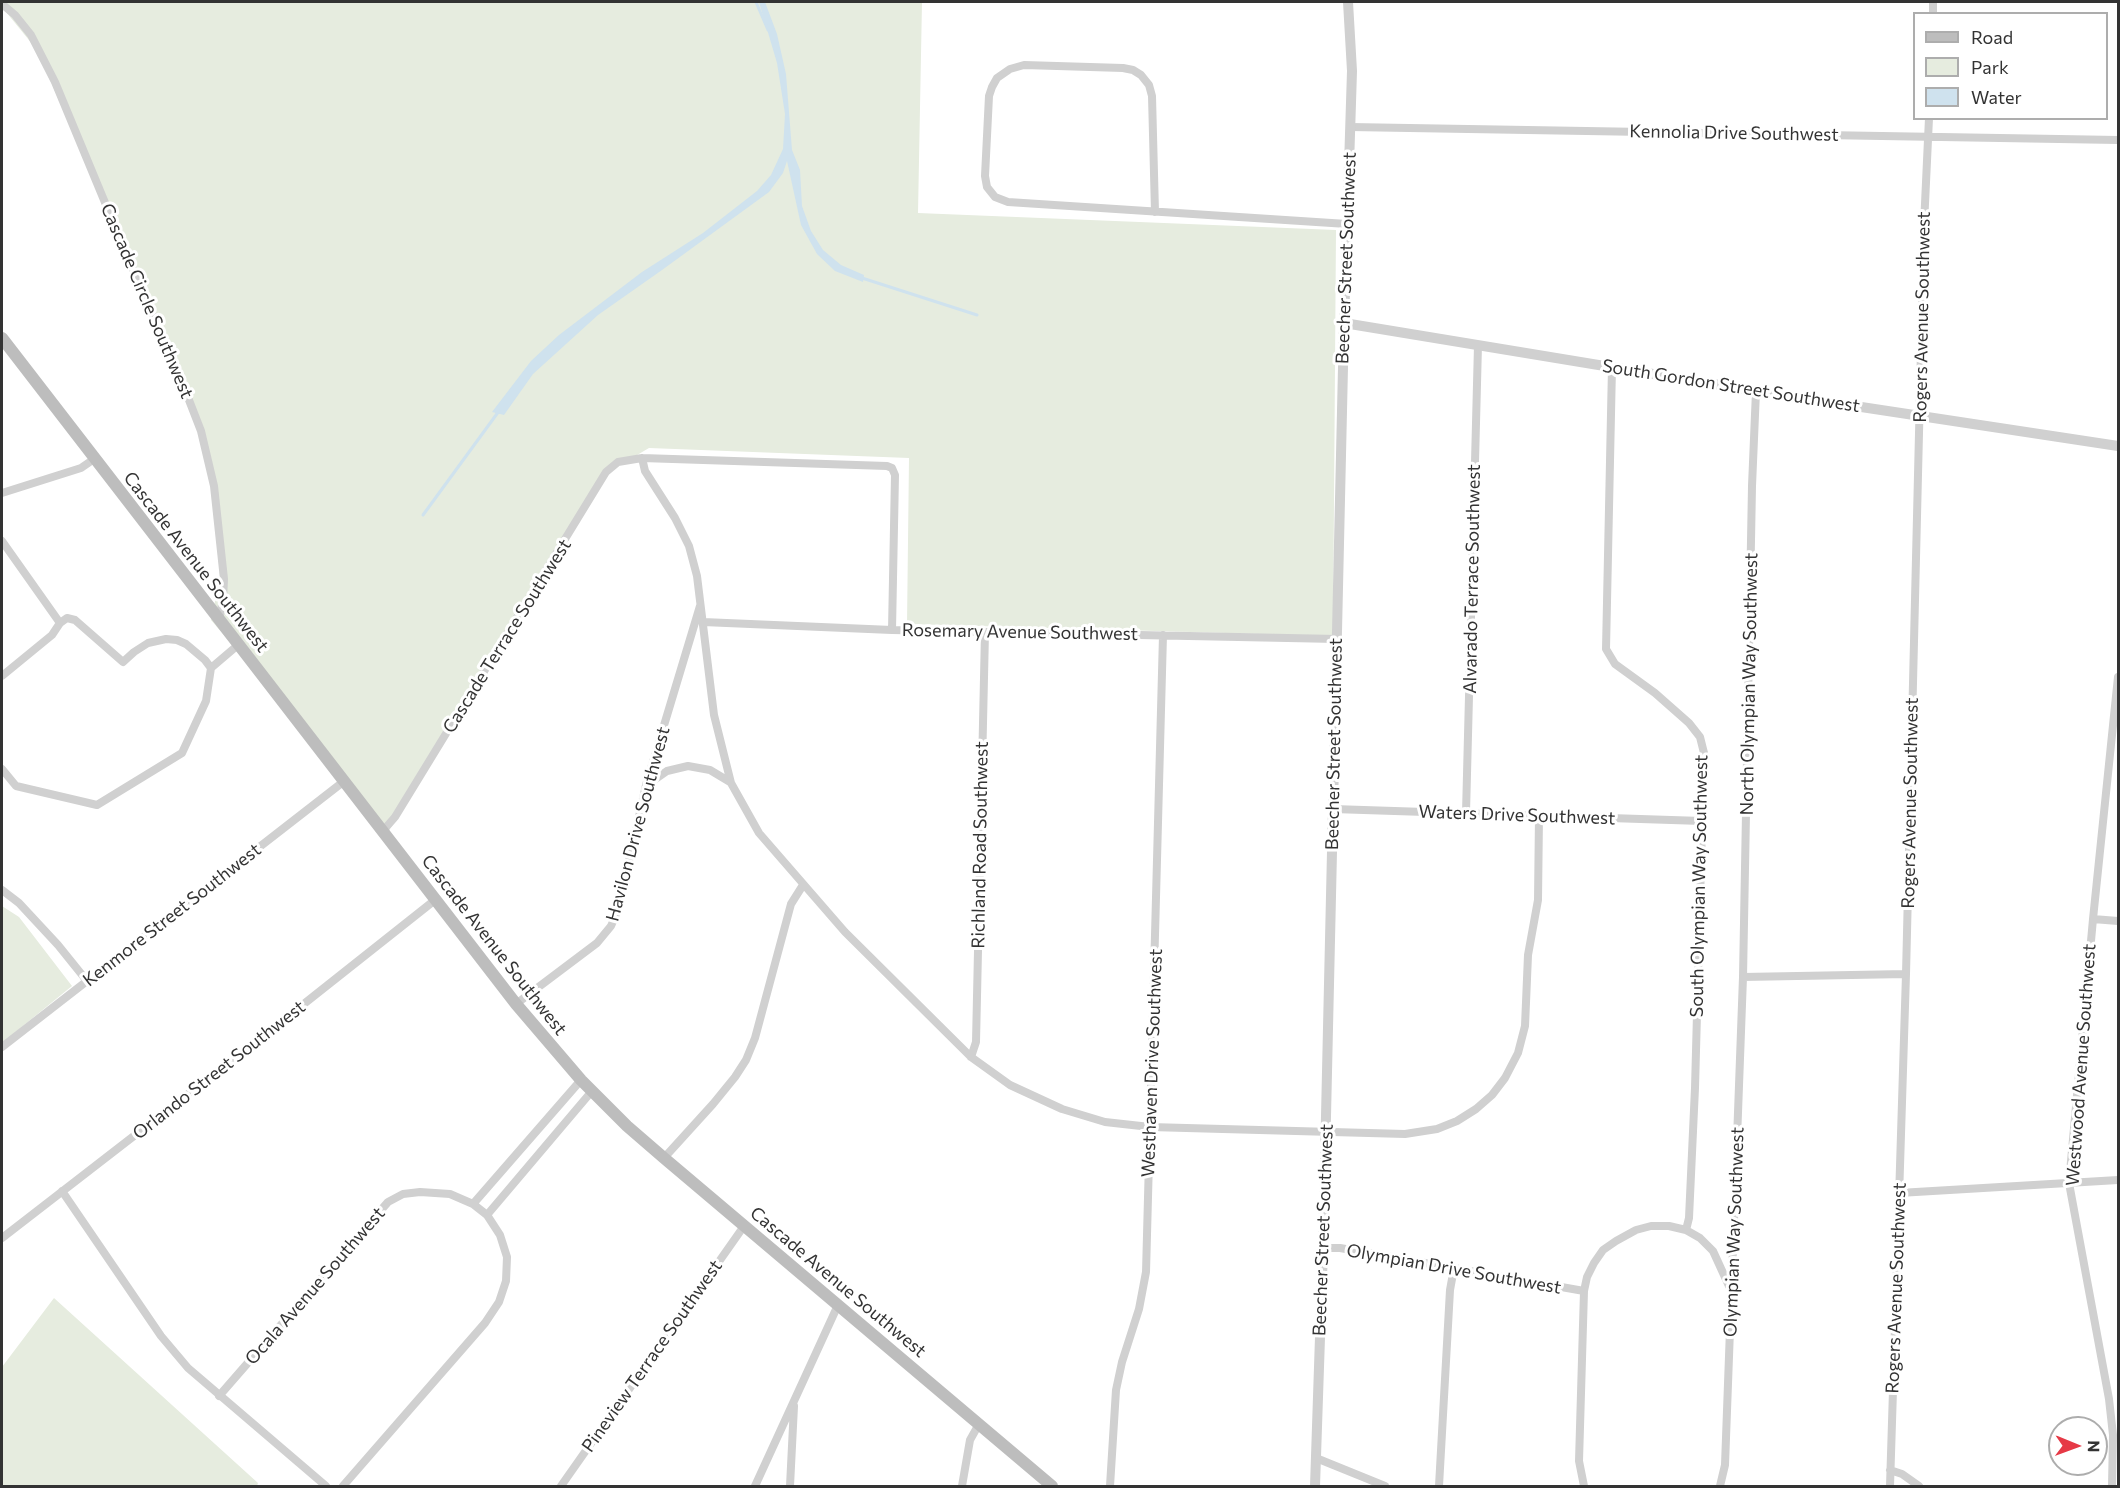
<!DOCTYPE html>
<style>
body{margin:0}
#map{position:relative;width:2120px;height:1488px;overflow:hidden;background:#fff;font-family:Commissioner,sans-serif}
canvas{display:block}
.frame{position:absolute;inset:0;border:3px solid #333;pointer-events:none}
.legend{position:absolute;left:1913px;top:12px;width:195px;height:108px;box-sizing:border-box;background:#fff;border:2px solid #adadad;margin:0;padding:8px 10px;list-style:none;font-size:18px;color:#333}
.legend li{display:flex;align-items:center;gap:12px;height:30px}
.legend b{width:30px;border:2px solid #adadad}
.north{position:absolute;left:2048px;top:1416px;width:60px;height:60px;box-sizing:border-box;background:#fff;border:2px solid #adadad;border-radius:50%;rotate:91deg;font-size:16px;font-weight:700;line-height:24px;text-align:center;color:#333}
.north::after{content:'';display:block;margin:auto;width:21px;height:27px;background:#e63946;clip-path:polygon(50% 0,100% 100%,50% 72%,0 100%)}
</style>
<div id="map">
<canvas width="2120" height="1488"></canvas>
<div class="frame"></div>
<ul class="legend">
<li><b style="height:8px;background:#bdbdbd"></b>Road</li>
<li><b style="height:16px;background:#e6ecdf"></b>Park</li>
<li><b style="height:16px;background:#cfe2ee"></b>Water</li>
</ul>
<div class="north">N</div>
</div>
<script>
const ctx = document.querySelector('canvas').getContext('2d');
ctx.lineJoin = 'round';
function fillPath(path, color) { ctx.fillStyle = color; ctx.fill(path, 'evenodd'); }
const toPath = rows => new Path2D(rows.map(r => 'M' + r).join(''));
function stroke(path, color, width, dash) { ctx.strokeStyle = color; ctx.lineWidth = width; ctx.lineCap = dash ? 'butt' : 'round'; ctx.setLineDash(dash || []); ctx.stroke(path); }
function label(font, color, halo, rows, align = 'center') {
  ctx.font = font + ' Commissioner,sans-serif'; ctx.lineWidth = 6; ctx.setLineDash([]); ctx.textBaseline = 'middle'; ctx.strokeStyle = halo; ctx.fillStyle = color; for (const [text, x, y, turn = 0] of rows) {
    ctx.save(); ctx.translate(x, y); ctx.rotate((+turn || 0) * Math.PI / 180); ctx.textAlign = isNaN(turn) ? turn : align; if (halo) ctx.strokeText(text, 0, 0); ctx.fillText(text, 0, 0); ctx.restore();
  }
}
fillPath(toPath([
 [2,2,922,2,918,213,1336,230,1333,636,907,624,909,458,649,448,603,475,385,837,285,707,211,620,220,578,211,463,187,395,37,50,2,7],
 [2,906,19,917,72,986,2,1043],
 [54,1298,258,1483,257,1486,2,1486,2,1367]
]), '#e6ecdf');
fillPath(toPath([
 [759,2,765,2,777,34,786,74,792,150,800,170,802,206,811,231,823,250,841,265,864,275,863,282,835,271,817,254,801,225,787,161,783,173,769,192,662,270,598,315,533,374,504,415,492,412,531,361,559,335,642,272,703,233,757,191,771,175,783,149,785,114,777,63]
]), '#cfe2ee');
stroke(toPath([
 [756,2,768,30],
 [862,278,977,315],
 [423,515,499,411]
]), '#cfe2ee', 3);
stroke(toPath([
 [2,4,15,15,31,35,55,82,145,299,168,346,201,431,214,486,224,579,223,600,219,620],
 [1933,14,1933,2],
 [1350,127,2118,140],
 [1155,212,1152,96,1149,85,1141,75,1133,70,1123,68,1024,65,1010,69,997,78,992,87,989,96,985,176,987,187,995,197,1008,202,1347,224],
 [1612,367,1606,649,1615,664,1655,693,1689,723,1700,737,1704,753,1695,1088,1689,1218,1686,1230],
 [642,458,645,471,675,518,689,546,697,576,714,715,731,783,759,833,845,932,971,1057,1010,1085,1062,1109,1105,1122,1150,1127,1405,1134,1437,1129,1457,1121,1476,1109,1492,1095,1505,1078,1518,1053,1525,1026,1528,955,1538,900,1539,816],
 [2,493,81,468,94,459],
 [2,541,60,623,67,618,75,620,123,662,134,652,148,643,166,639,177,640,186,644,205,660,211,668],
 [703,622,892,630,1337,639],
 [2,676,52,635,60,623],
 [2,769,16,786,97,805,182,753,206,701,211,668,238,645],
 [647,785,667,771,688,766,710,770,730,782],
 [1333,809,1702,821],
 [1466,813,1478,345],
 [382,832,395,817,606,472,618,462,642,458,887,466,892,468,895,475,892,630],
 [2,890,19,903,58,945,87,981],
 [2093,919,2118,921],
 [1743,977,1906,974],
 [516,1004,597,943,611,926,618,910,646,785,700,606],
 [2,1047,343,782],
 [971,1057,976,1042,985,632],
 [664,1158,713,1104,735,1077,746,1060,755,1038,791,904,803,885],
 [62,1191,161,1336,188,1368,326,1486],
 [1899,1193,2118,1180],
 [473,1204,581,1080],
 [487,1215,592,1091],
 [2,1238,276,1026,435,900],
 [1323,1248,1340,1248,1584,1291],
 [219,1396,388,1202,403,1194,420,1192,450,1194,473,1204,487,1215,500,1235,507,1257,506,1281,499,1302,485,1323,343,1486],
 [1316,1458,1385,1486],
 [1890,1470,1902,1474,1919,1486],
 [561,1486,744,1226],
 [755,1486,838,1305],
 [790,1486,794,1406],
 [962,1486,970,1440,979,1424],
 [1110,1486,1116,1390,1122,1362,1139,1309,1146,1272,1163,635],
 [1439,1486,1450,1290,1454,1268],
 [1584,1486,1579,1461,1584,1291,1587,1277,1594,1263,1603,1250,1616,1241,1636,1230,1651,1226,1669,1226,1686,1230,1700,1238,1713,1251,1729,1286],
 [1720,1486,1725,1465,1743,977,1752,486,1756,391],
 [1890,1486,1906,974,1924,225,1929,118],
 [2112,1486,2113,1435,2109,1399,2069,1183,2093,919,2118,677]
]), '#d0d0d0', 8);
stroke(toPath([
 [1344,323,1756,391,2118,446],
 [1315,1486,1323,1248,1344,323,1352,71,1348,2]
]), '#d0d0d0', 10);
stroke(toPath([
 [2,338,516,1004,581,1080,627,1126,664,1158,1052,1486]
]), '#bdbdbd', 12);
label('18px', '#333', '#fff', [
 ["Kennolia Drive Southwest",1734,133,1],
 ["Beecher Street Southwest",1346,258,-88],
 ["Cascade Circle Southwest",147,301,67],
 ["Rogers Avenue Southwest",1922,317,-89],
 ["South Gordon Street Southwest",1731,386,9],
 ["Cascade Avenue Southwest",196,562,52],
 ["Alvarado Terrace Southwest",1472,579,-89],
 ["Rosemary Avenue Southwest",1020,632,1],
 ["Cascade Terrace Southwest",507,636,-58],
 ["North Olympian Way Southwest",1749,684,-89],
 ["Beecher Street Southwest",1334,744,-89],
 ["Rogers Avenue Southwest",1910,803,-89],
 ["Waters Drive Southwest",1517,815,2],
 ["Havilon Drive Southwest",638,824,-75],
 ["Richland Road Southwest",980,845,-89],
 ["South Olympian Way Southwest",1699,886,-89],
 ["Kenmore Street Southwest",172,915,-38],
 ["Cascade Avenue Southwest",494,945,52],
 ["Westhaven Drive Southwest",1152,1063,-88],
 ["Westwood Avenue Southwest",2081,1065,-86],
 ["Orlando Street Southwest",219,1070,-38],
 ["Beecher Street Southwest",1323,1230,-88],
 ["Olympian Way Southwest",1734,1232,-88],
 ["Olympian Drive Southwest",1454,1269,10],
 ["Cascade Avenue Southwest",838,1282,40],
 ["Ocala Avenue Southwest",315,1286,-49],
 ["Rogers Avenue Southwest",1896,1288,-88],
 ["Pineview Terrace Southwest",652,1356,-55]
]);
</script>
